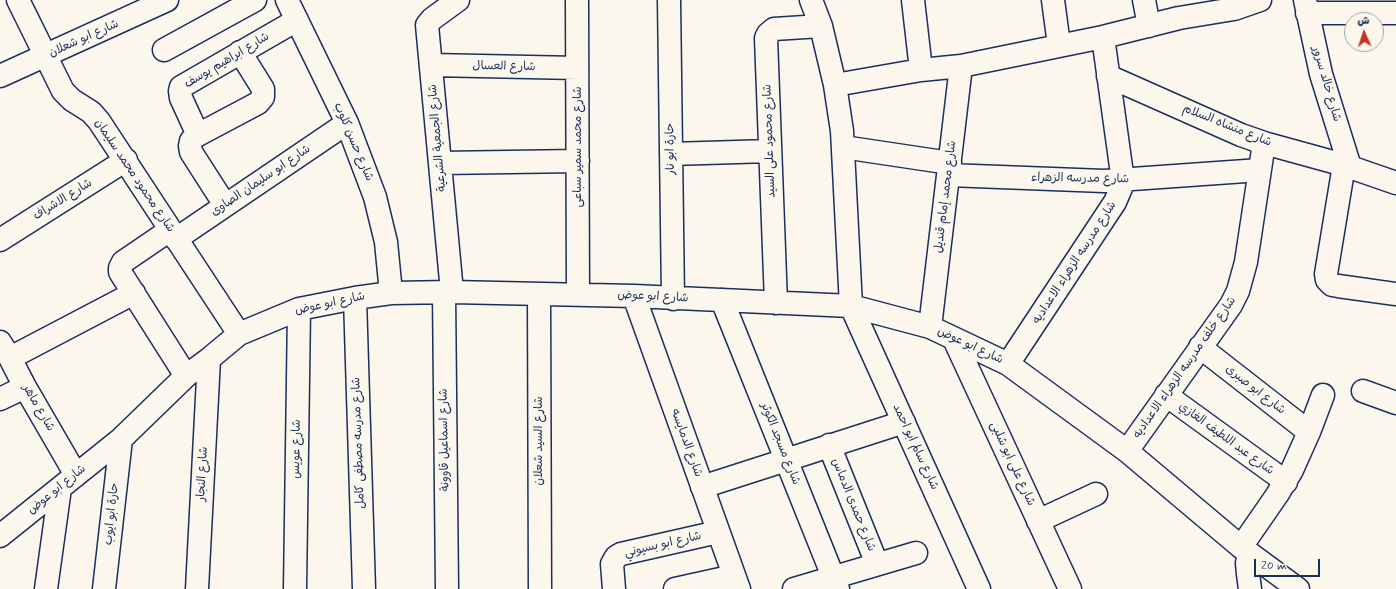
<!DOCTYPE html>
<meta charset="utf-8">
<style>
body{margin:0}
#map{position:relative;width:1396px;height:589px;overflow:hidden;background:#fbf7ec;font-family:Mynerve,"Playpen Sans Arabic",sans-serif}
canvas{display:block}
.north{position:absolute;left:1344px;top:12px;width:40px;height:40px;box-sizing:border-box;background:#fbf7ec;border:1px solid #a1a7b3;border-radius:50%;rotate:357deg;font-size:11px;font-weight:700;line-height:16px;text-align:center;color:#1b2f5e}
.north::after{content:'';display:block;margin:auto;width:14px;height:18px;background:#c8321e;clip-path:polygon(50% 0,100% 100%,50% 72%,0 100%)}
.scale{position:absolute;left:1254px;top:559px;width:66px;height:18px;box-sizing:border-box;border:2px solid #1b2f5e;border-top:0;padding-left:5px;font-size:12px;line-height:14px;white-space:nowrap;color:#1b2f5e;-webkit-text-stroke:3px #fbf7ec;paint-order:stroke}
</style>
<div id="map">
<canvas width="1396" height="589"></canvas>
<div class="north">ش</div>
<div class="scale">20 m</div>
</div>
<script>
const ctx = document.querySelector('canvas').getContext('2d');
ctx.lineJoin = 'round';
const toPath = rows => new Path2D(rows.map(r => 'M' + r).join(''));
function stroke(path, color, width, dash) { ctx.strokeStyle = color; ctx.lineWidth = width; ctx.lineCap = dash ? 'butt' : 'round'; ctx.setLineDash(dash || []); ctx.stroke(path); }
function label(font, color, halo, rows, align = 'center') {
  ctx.font = font + ' Mynerve,"Playpen Sans Arabic",sans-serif'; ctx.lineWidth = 3.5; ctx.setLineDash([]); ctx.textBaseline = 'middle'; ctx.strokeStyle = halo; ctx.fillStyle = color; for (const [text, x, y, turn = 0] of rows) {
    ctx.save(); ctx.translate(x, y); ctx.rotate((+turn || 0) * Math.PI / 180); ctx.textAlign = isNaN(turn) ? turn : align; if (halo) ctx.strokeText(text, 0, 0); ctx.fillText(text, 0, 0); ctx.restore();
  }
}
const street = toPath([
 [18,0,63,91,72,100,91,112,99,121,239,334],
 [287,0,347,123,375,197,386,242,391,293],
 [577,0,578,294],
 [669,0,673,299],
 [811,0,821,26,835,85,842,131,851,306,979,589],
 [913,0,921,70],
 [1053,0,1059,45],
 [1144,0,1149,26],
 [1305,0,1321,74,1350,167],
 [1307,13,1396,13],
 [164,50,255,0],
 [431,65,577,68],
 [0,76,167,0],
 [1108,76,1241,135,1264,143,1344,165,1396,183],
 [835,85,921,70,961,66,1103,37,1179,18,1234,9,1260,0],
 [198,135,181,98,180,91,181,87,297,20],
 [843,147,950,163],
 [671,154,770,151],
 [440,163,578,161],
 [1344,165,1326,274,1327,280,1332,285,1338,286,1396,294],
 [948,175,1104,181,1260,170],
 [225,205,191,152,190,146,191,141,194,137,258,103,263,97,263,89,240,52],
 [170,230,123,262,120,268,120,272,186,376],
 [176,239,347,123],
 [0,240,126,160],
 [444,292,447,589],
 [452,292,427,25,432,19,458,0],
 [539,294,540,589],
 [634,296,739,589],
 [355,298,364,589],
 [722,300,838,589],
 [776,303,766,38,768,34,774,29,821,26],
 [930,327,961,66],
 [954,339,1070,589],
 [0,342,10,358,25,387,76,475],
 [1200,347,1309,432],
 [10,358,134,293],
 [1008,364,1115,202,1121,188,1122,174,1103,37],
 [1363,391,1396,403],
 [1166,395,1286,482],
 [0,399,25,387],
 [829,445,877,564],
 [1127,451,1231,305,1238,291,1246,262,1264,143],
 [702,487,904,422],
 [1038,521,1096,494],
 [0,536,121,439,186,376,209,359,239,334,299,309,355,298,391,293,452,292,634,296,851,306,930,327,1008,364,1127,451,1241,547,1298,589],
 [1241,547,1277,495,1292,470,1309,432,1323,395],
 [1249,553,1247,563,1248,574,1250,589],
 [46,589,60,488],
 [104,589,121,439],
 [197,589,209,359],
 [295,589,299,309],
 [614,589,612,564,616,557,621,554,718,532],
 [675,589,734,576],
 [794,589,916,553]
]);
stroke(street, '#1b2f5e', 25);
stroke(street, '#fbf7ec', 22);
label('12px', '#1b2f5e', '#fbf7ec', [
 ["شارع ابو شعلان",84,39,-24],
 ["شارع ابراهيم يوسف",227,61,-31],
 ["شارع العسال",504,67,1],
 ["شارع خالد سرور",1326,84,74],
 ["شارع منشاه السلام",1227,126,22],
 ["شارع الجمعية الشرعية",438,138,-95],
 ["شارع محمود على السيد",770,141,-92],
 ["شارع حسن كلوب",353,142,67],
 ["شارع محمد سمير سباعى",578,147,-90],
 ["حارة ابو نار",671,149,-91],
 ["شارع محمود محمد سليمان",134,176,56],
 ["شارع مدرسه الزهراء",1080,179,1],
 ["شارع ابو سليمان الصاوى",261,181,-34],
 ["شارع محمد إمام قنديل",946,197,-83],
 ["شارع الاشراف",63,200,-32],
 ["شارع مدرسه الزهراء الاعداديه",1075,263,-57],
 ["شارع ابو عوض",653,297,3],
 ["شارع ابو عوض",330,304,-12],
 ["شارع ابو عوض",970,346,25],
 ["شارع خلف مدرسه الزهراء الاعداديه",1185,368,-55],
 ["شارع ابو صبرى",1255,390,38],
 ["شارع ماهر",38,408,60],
 ["شارع عبد اللطيف الغازي",1226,439,36],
 ["شارع اسماعيل قاوونة",445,440,-91],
 ["شارع السيد شعلان",539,441,-90],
 ["شارع مدرسه مصطفى كامل",359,443,-92],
 ["شارع الدمايسه",686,443,70],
 ["شارع مسجد الكوثر",780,444,68],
 ["شارع سالم ابو احمد",915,447,65],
 ["شارع عويس",297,449,-89],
 ["شارع على ابو شلبى",1012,464,65],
 ["شارع النجار",203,474,-87],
 ["شارع ابو عوض",57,490,-39],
 ["شارع حمدى الدماس",853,505,68],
 ["حارة ابو ايوب",112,514,-84],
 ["شارع ابو بسيوني",663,545,-13]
]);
</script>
